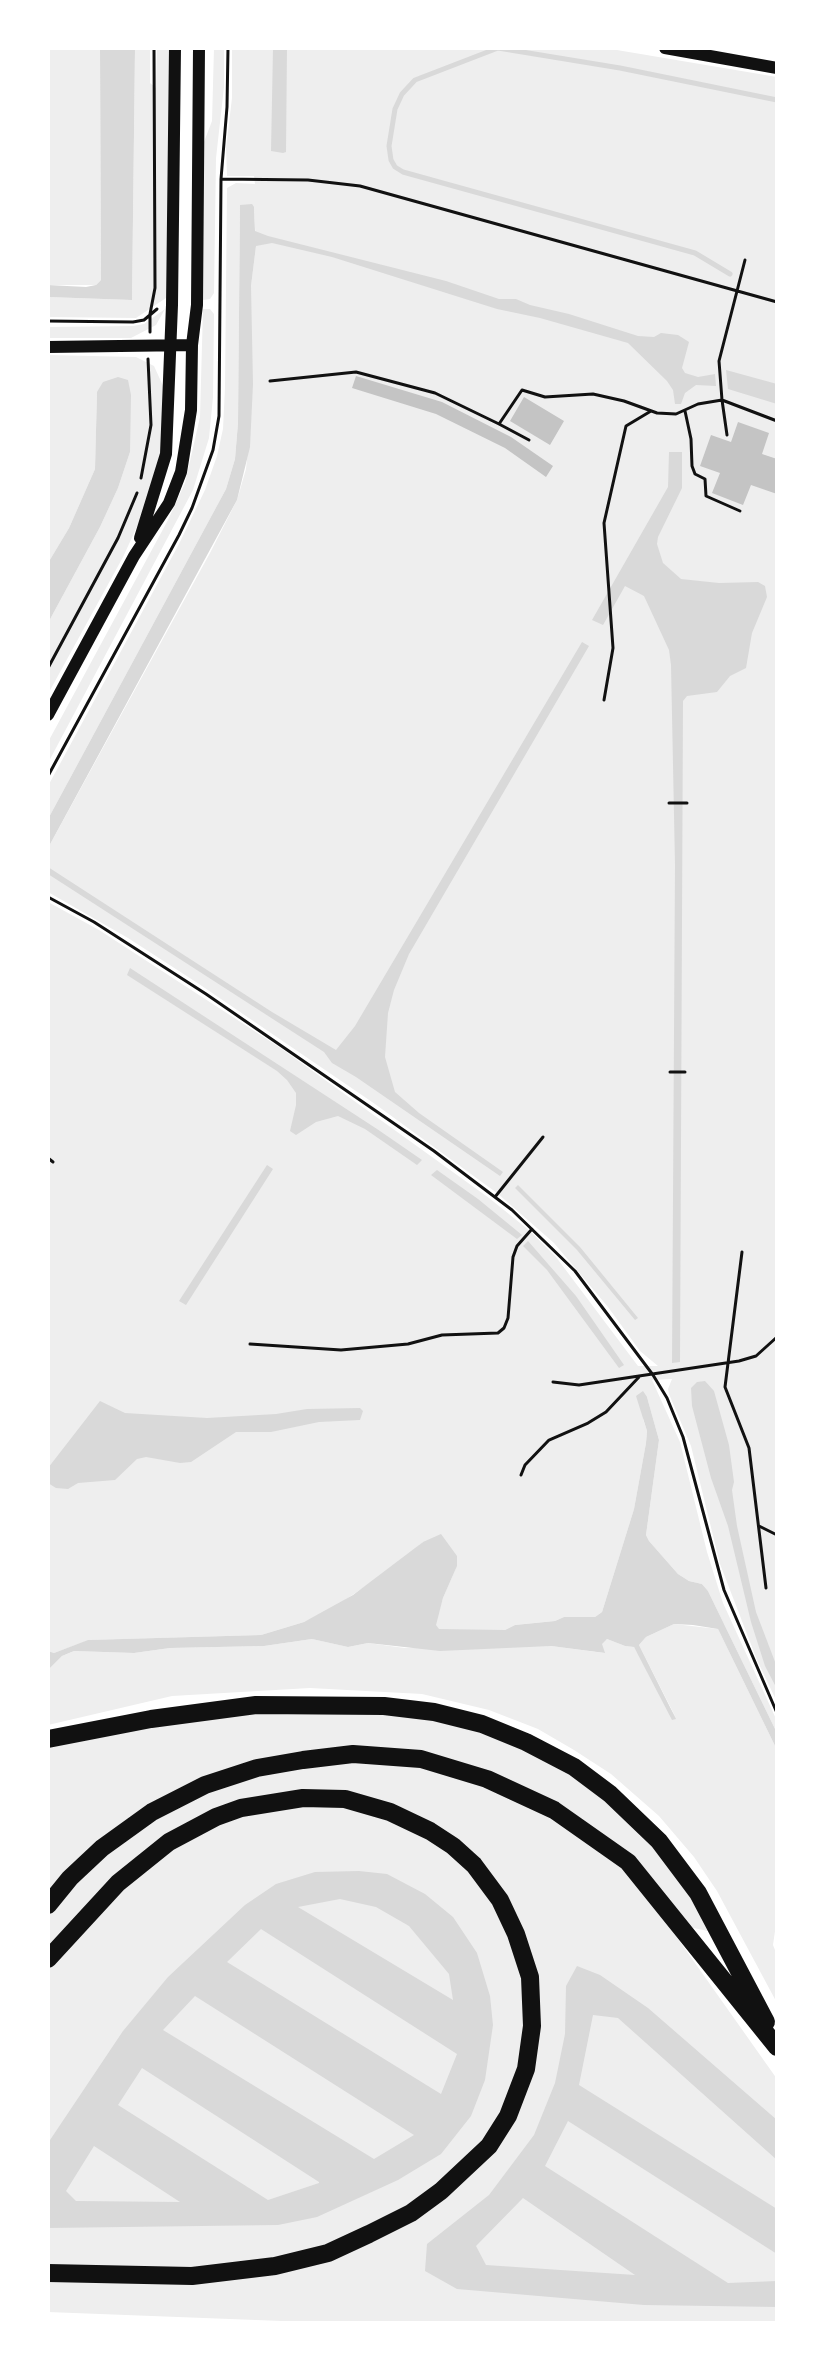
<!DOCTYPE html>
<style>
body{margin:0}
#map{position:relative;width:825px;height:2371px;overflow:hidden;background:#fff;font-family:Lora,serif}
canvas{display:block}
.frame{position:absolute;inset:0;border:50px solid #fff;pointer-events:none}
</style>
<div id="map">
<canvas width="825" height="2371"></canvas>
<div class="frame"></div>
</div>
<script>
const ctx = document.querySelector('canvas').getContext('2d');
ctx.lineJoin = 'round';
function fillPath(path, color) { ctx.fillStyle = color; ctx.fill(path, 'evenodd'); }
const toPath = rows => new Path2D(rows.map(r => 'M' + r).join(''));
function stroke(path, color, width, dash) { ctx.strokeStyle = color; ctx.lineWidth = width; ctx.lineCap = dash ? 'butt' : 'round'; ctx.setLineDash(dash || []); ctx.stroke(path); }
fillPath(toPath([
 [48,48,100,48,101,280,96,285,48,285],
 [135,48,150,48,150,83,156,88,157,48,170,48,166,298,136,318,48,317,48,297,132,300],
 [214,48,224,48,224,87,216,158,214,293,210,299,203,300,204,142,212,121],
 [232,48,605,48,777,77,777,1702,757,1660,720,1564,691,1446,669,1394,668,1389,672,1379,652,1380,680,1442,707,1552,723,1603,777,1721,777,1733,708,1591,702,1584,689,1581,678,1574,649,1541,646,1535,659,1440,647,1397,643,1419,647,1431,646,1443,634,1509,602,1612,595,1617,564,1617,555,1621,515,1625,505,1630,439,1630,435,1625,443,1598,456,1568,423,1542,391,1569,330,1610,304,1622,261,1635,89,1640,54,1653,48,1651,48,902,99,930,282,1049,489,1198,530,1231,556,1257,638,1366,658,1366,640,1351,608,1307,554,1243,497,1193,375,1104,199,984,128,938,48,892,48,848,210,553,237,500,246,469,251,421,251,286,256,246,254,207,240,206,238,423,235,459,226,489,48,819,48,786,179,544,205,490,217,456,223,429,225,388,227,188,236,183,255,184,254,176,227,176,226,148,232,98],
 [165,309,156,325,131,338,48,338,48,327,133,326,144,324],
 [203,309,210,309,214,314,213,397,209,438,193,490,48,763,48,742,168,520,185,483,200,417],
 [48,355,136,357,154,366,164,388,160,462,146,507,123,557,48,694,48,623,100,527,118,488,130,452,97,392,95,469,69,528,48,563],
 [674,1624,718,1629,777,1750,777,1917,773,1945,777,1955,777,2003,717,1891,694,1857,659,1816,611,1774,574,1750,538,1729,489,1710,422,1694,310,1688,172,1696,48,1725,48,1670,62,1656,74,1651,134,1653,170,1648,264,1646,312,1639,348,1647,368,1643,405,1648,551,1646,604,1653,601,1644,607,1639,625,1646,634,1647,676,1718,639,1645,646,1637],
 [363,1708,475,1727,577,1776,650,1838,717,1933,666,1922,777,2079,777,2323,334,2323,48,2312,48,1747,238,1710]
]), '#eee');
fillPath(toPath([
 [100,48,135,48,132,300,48,297,48,285,86,287,96,285,101,280],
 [273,48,287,48,286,152,283,153,271,151],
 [252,204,254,207,255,231,268,236,446,281,499,299,516,299,530,305,569,314,638,336,654,337,661,333,678,335,689,342,682,368,685,373,698,377,715,374,716,386,696,385,685,393,681,404,675,404,673,390,667,381,628,343,540,318,497,309,332,257,272,243,256,246,251,286,253,384,250,447,237,500,48,848,48,819,226,489,235,459,238,423,240,205],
 [726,370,777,384,777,404,728,389],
 [118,377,128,380,131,395,130,452,118,488,100,527,48,623,48,563,69,528,95,469,97,392,103,382],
 [669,452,682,452,682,488,658,537,657,544,663,563,681,579,719,583,758,582,765,586,767,597,752,633,746,668,730,676,717,692,687,696,683,701,680,1362,672,1363,675,865,671,665,669,650,644,596,625,586,603,625,592,620,668,487],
 [582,642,589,646,409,954,394,990,388,1013,385,1057,395,1092,419,1113,503,1172,500,1176,356,1077,332,1063,324,1052,48,874,48,867,272,1012,336,1050,355,1026],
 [130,968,377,1129,422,1160,417,1165,365,1129,338,1116,316,1122,296,1135,290,1131,296,1105,296,1093,287,1080,277,1071,127,975],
 [267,1165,273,1169,186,1305,179,1301],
 [437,1170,478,1199,522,1235,517,1239,431,1175],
 [518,1185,580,1247,638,1318,635,1320,577,1250,515,1188],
 [528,1241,576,1296,624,1365,619,1368,547,1270,523,1246],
 [705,1381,714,1391,729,1445,734,1482,732,1490,737,1526,756,1612,777,1667,777,1689,765,1666,751,1622,728,1526,711,1478,692,1406,691,1388,697,1382],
 [643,1391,647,1397,659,1440,646,1535,649,1541,678,1574,689,1581,702,1584,708,1591,777,1733,777,1750,718,1629,693,1625,674,1624,646,1637,639,1645,676,1719,672,1720,634,1647,625,1646,607,1639,602,1644,605,1653,551,1646,440,1651,368,1643,348,1647,312,1639,264,1646,170,1648,134,1653,74,1651,62,1656,48,1670,48,1651,54,1653,88,1640,261,1635,304,1622,353,1595,423,1542,441,1534,457,1556,457,1566,443,1598,436,1625,439,1629,505,1630,515,1625,555,1621,564,1617,595,1617,602,1612,634,1509,646,1443,647,1431,636,1396],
 [100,1401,125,1413,207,1418,276,1414,307,1409,360,1408,363,1411,360,1420,319,1422,271,1432,236,1432,191,1462,180,1463,146,1457,137,1459,115,1480,78,1483,68,1489,56,1488,48,1483,48,1468],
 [359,1871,387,1874,425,1894,453,1917,477,1953,490,1996,493,2025,485,2080,471,2116,441,2154,398,2180,317,2217,278,2225,48,2228,48,2143,123,2031,168,1977,245,1905,276,1884,315,1872],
 [340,1899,376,1907,409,1926,449,1974,453,2000,298,1907],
 [261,1929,457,2054,441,2094,227,1962],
 [195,1996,414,2135,374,2159,163,2030],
 [142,2068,319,2182,319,2183,268,2200,118,2105],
 [94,2146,180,2202,76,2201,66,2191],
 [577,1966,600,1975,648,2008,777,2120,777,2160,618,2018,593,2015,579,2085,777,2209,777,2254,568,2121,545,2166,728,2283,777,2281,777,2307,644,2305,457,2289,425,2271,427,2244,489,2195,534,2135,555,2083,565,2034,566,1986],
 [523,2198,635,2275,486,2265,476,2246]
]), '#d9d9d9');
stroke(toPath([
 [730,274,695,253,403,172,395,167,391,160,389,146,395,109,402,94,415,80,498,48,620,68,777,100]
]), '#d9d9d9', 5);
fillPath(toPath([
 [356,376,442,402,511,437,553,466,546,477,505,448,436,414,352,388],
 [524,397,564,421,550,445,510,421],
 [738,422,769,433,762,454,777,459,777,494,751,485,743,505,712,493,720,473,700,466,711,435,731,442]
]), '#c4c4c4');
stroke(toPath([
 [221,179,308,180,360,186,777,302],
 [745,260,719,361,722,400,777,421],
 [48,321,133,322,144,320,157,309],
 [150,332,150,314,155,288,154,48],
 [270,381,356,372,435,393,499,424,522,390,545,397,593,394,624,401,657,413,676,414,698,404,722,400,727,435],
 [685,411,691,439,692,466,695,474,705,479,706,496,740,511],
 [499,424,529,440],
 [141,478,151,425,148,359],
 [48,668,118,538,137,493],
 [604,700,613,648,604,523,626,426,651,411],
 [48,776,179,535,192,508,213,450,219,416,221,179,227,107,228,48],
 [669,803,687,803],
 [48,897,94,922,206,994,434,1151,512,1210,575,1271,653,1375,667,1398,683,1437,724,1590,777,1713],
 [670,1072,685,1072],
 [48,1158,53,1162],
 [495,1197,543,1137],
 [742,1252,725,1387,749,1448,766,1588],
 [250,1344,341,1350,408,1344,442,1335,498,1333,504,1328,508,1318,513,1257,517,1246,532,1229],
 [553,1382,579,1385,739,1361,756,1356,777,1337],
 [521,1475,525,1465,549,1440,588,1423,606,1412,639,1377],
 [759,1526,777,1535]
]), '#111', 3);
stroke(toPath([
 [665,48,777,68],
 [48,347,192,345],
 [140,538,166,454,172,305,175,48],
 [48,715,134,556,169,503,181,472,191,410,192,345,197,305,199,48]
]), '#111', 12);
stroke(toPath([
 [48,1739,151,1719,256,1705,384,1706,434,1712,482,1724,526,1742,574,1767,610,1794,659,1841,698,1893,766,2022],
 [48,1905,70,1878,102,1848,152,1812,205,1785,257,1768,303,1760,353,1754,421,1759,487,1779,554,1810,628,1862,777,2047],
 [48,1959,118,1883,169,1842,216,1817,241,1808,303,1798,345,1799,390,1812,430,1831,453,1846,474,1865,500,1900,516,1934,530,1977,532,2026,526,2069,508,2116,489,2146,441,2191,411,2213,369,2234,328,2253,275,2266,192,2276,48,2273]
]), '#111', 18);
</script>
